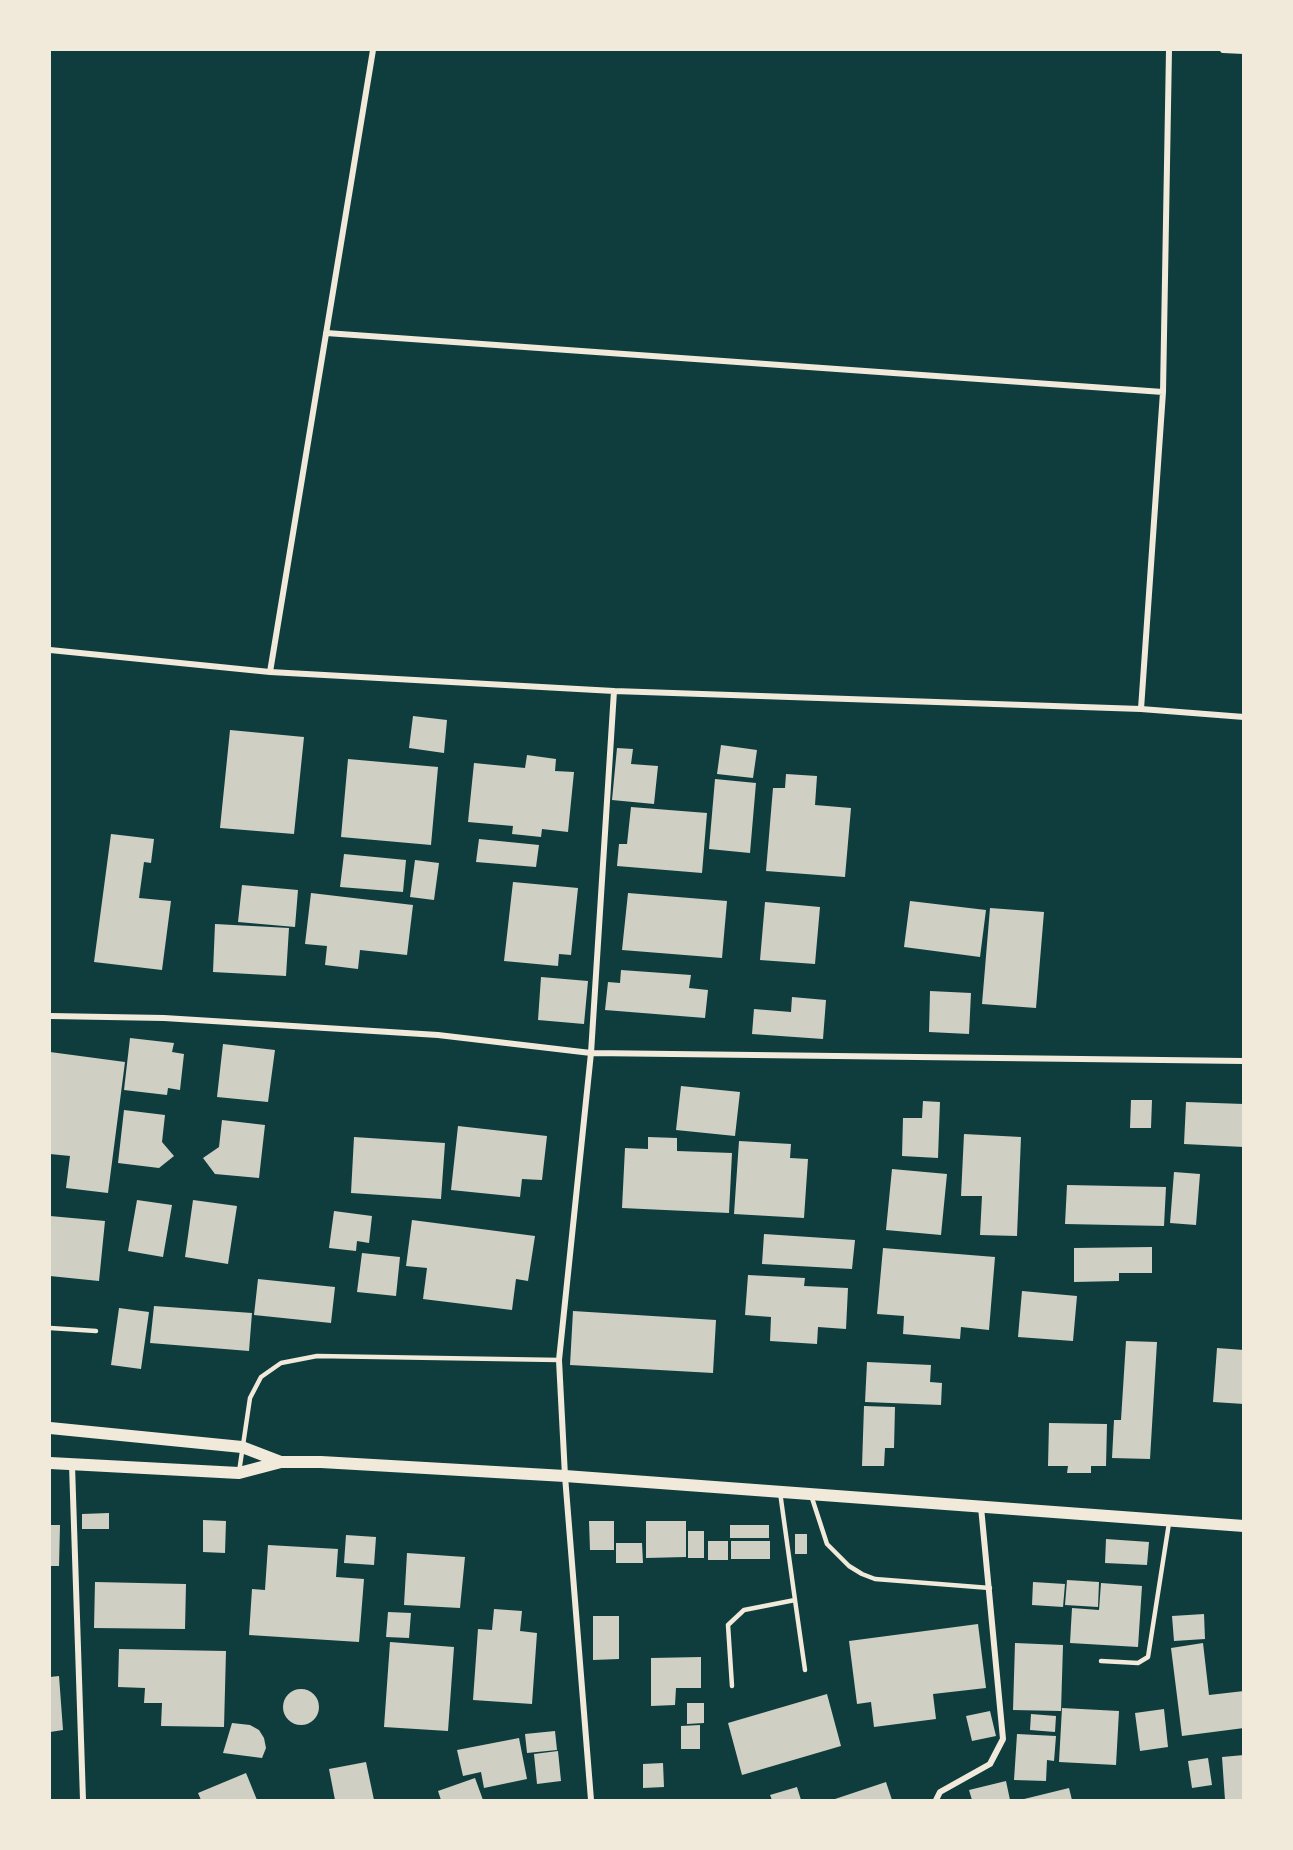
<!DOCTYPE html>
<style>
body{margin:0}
#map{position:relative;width:1293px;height:1850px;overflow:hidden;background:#0f3d3e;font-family:Commissioner,sans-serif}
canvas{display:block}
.frame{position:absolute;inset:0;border:51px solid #f1e9da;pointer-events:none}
</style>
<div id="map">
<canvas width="1293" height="1850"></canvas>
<div class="frame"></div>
</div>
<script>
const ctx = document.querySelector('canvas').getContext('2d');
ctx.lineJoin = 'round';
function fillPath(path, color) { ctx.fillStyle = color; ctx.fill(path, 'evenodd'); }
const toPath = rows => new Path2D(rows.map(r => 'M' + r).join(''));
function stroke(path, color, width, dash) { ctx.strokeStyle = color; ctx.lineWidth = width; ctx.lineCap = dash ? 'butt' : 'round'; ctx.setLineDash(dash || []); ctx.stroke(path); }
fillPath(toPath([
 [413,716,447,720,444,753,409,748],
 [230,730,304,737,294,834,220,828],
 [721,745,757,750,753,778,717,774],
 [617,748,633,749,631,764,658,766,654,804,612,800],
 [527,755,556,759,555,771,574,772,568,832,542,829,541,837,512,834,513,826,468,822,474,763,525,768],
 [348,759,438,767,431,845,341,837],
 [786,774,817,776,815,805,851,808,845,877,766,871,773,788,785,788],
 [715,779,756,783,750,853,709,849],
 [631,807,707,813,702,873,617,866,619,844,627,844],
 [111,834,154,839,151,863,144,862,139,898,171,901,162,970,94,962],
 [479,839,539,845,536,867,476,862],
 [344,854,406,860,403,892,340,887],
 [415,860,439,863,434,900,410,897],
 [513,882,578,888,571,955,559,954,558,966,504,961],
 [242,885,298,890,295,927,238,922],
 [311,893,413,905,407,955,360,950,358,969,325,965,327,946,305,944],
 [628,893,727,901,722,958,622,950],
 [910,901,986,910,980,957,904,947],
 [765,902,820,907,815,964,760,960],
 [990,908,1044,912,1036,1008,982,1004],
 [215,924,289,928,286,976,213,972],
 [621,970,691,975,689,988,708,990,705,1018,605,1010,608,982,620,983],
 [541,977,588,981,584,1024,538,1020],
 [930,991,971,993,969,1034,929,1032],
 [792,997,826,1000,823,1039,752,1034,754,1009,791,1012],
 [130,1038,174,1043,172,1052,184,1054,180,1090,168,1088,167,1095,124,1090],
 [223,1044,275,1050,268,1102,217,1097],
 [50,1052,125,1062,108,1193,66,1188,70,1156,50,1154],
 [681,1086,740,1092,735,1136,676,1130],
 [1131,1100,1152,1100,1151,1128,1130,1128],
 [923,1101,940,1102,938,1158,902,1156,903,1118,922,1118],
 [1186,1102,1244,1104,1244,1147,1184,1144],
 [124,1110,165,1115,162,1142,174,1156,159,1168,118,1163],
 [222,1120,265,1125,259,1178,215,1174,203,1158,219,1147],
 [458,1126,547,1136,542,1180,522,1179,520,1197,451,1190],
 [964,1134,1021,1137,1017,1236,980,1235,982,1196,961,1196],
 [354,1137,445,1143,441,1199,351,1193],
 [648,1137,677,1138,677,1151,732,1153,729,1213,622,1208,625,1148,648,1149],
 [739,1141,791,1144,790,1158,808,1159,804,1218,734,1214],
 [892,1169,947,1174,941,1235,886,1230],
 [1174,1172,1200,1174,1196,1225,1170,1223],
 [1067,1185,1166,1187,1164,1226,1065,1224],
 [137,1200,172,1205,163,1257,128,1251],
 [193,1200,237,1206,228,1264,185,1257],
 [334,1211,372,1216,369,1243,357,1241,356,1251,329,1248],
 [50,1216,105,1221,99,1281,50,1276],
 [412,1220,535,1236,528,1281,516,1279,512,1310,423,1299,427,1268,406,1266],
 [764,1234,855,1240,852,1269,762,1264],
 [1152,1247,1152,1273,1119,1273,1119,1281,1074,1282,1074,1248],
 [883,1248,995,1257,989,1330,961,1327,960,1339,903,1334,904,1316,877,1314],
 [362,1253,400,1257,396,1296,357,1292],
 [748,1275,805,1278,804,1286,848,1288,846,1329,818,1327,817,1344,770,1341,771,1317,745,1315],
 [258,1279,335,1287,331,1323,254,1315],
 [1022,1291,1077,1296,1073,1341,1018,1337],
 [154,1306,252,1313,249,1351,150,1343],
 [119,1308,149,1312,141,1369,111,1365],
 [573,1311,716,1320,713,1373,570,1365],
 [1126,1341,1157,1342,1150,1459,1112,1458,1114,1420,1121,1420],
 [1217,1348,1244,1350,1244,1404,1213,1402],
 [867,1362,931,1365,930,1382,942,1383,941,1405,865,1402],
 [864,1406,895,1407,894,1448,885,1448,884,1466,862,1466],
 [1049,1423,1107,1424,1106,1466,1091,1466,1091,1473,1067,1473,1068,1466,1048,1466],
 [109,1513,109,1529,82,1529,82,1514],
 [203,1520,226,1521,225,1553,203,1552],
 [589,1521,614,1521,614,1550,590,1550],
 [646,1521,686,1521,686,1557,646,1558],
 [50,1525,60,1525,59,1566,50,1566],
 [730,1525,769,1525,769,1538,730,1538],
 [688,1531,704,1531,704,1558,688,1558],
 [795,1534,807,1534,807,1554,795,1554],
 [346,1535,376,1537,374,1565,344,1563],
 [1106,1539,1149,1542,1147,1565,1105,1563],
 [708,1541,728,1541,728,1560,708,1560],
 [731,1541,770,1541,770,1559,731,1559],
 [616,1543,642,1543,643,1563,616,1563],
 [268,1545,338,1549,336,1577,364,1579,359,1642,249,1635,252,1589,265,1590],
 [407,1553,465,1557,460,1608,404,1605],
 [1067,1580,1099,1582,1098,1607,1065,1605],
 [95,1582,186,1584,185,1629,94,1628],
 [1033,1582,1065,1584,1063,1607,1032,1605],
 [1101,1583,1142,1586,1138,1647,1070,1643,1072,1608,1099,1610],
 [494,1609,522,1611,520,1631,537,1633,532,1704,473,1700,478,1629,492,1630],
 [388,1612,411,1613,409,1638,386,1637],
 [1204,1614,1205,1639,1174,1641,1172,1616],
 [593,1616,619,1616,619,1659,593,1660],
 [978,1624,986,1688,933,1694,936,1719,874,1727,871,1702,857,1704,849,1641],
 [390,1642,454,1647,448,1731,384,1727],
 [1015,1643,1063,1645,1061,1711,1013,1710],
 [1203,1643,1209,1695,1244,1691,1244,1728,1182,1736,1171,1648],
 [119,1649,226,1651,224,1727,161,1726,162,1703,144,1703,145,1688,118,1687],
 [701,1657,701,1688,676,1688,675,1705,651,1706,651,1658],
 [59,1676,63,1730,50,1732,50,1677],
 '283 1707a18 18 0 1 1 36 0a18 18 0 1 1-36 0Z',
 [827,1694,841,1746,742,1775,728,1723],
 [687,1703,704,1703,704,1723,687,1724],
 [1062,1708,1119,1711,1116,1765,1059,1762],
 [1164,1709,1168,1747,1140,1751,1135,1713],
 [990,1711,996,1736,972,1741,966,1716],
 [1031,1714,1056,1716,1055,1732,1030,1730],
 [232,1723,250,1725,259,1730,264,1738,266,1748,262,1758,223,1753],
 [700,1725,700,1749,681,1749,681,1726],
 [555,1731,557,1750,527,1753,525,1734],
 [1017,1734,1056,1736,1054,1761,1047,1760,1046,1781,1014,1780],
 [519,1738,527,1779,484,1788,481,1772,463,1776,457,1750],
 [558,1751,561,1781,537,1784,534,1754],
 [1244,1755,1244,1800,1225,1800,1222,1757],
 [1208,1758,1212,1785,1192,1788,1188,1761],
 [366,1762,374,1800,335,1800,329,1769],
 [663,1763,664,1787,643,1788,643,1764],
 [246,1773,257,1800,201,1800,198,1793],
 [475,1778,483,1800,441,1800,438,1791],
 [1006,1781,1010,1800,972,1800,969,1790],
 [886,1782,892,1800,832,1800],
 [797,1787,801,1800,772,1800,770,1795],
 [1069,1788,1072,1800,1020,1800]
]), '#cfcfc3');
stroke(toPath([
 [50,1328,96,1331],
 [239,1472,250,1398,261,1377,281,1363,317,1356,559,1360],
 [811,1495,827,1544,849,1566,862,1574,875,1579,990,1588],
 [795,1600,805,1670],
 [1101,1661,1138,1663,1148,1657,1169,1523],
 [732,1686,728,1625,744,1610,795,1600,780,1492]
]), '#f1e9da', 4.5);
stroke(toPath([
 [1223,50,1244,51],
 [326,333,1163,392],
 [50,650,270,672,614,691,1141,709,1244,717],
 [270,672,373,50],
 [1141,709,1163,392,1169,50],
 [50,1016,164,1018,438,1035,591,1053,1244,1061],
 [72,1465,83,1800],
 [591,1800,565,1476,559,1360,591,1053,614,691],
 [936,1800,940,1792,990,1764,1003,1739,981,1507]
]), '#f1e9da', 6);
stroke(toPath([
 [50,1428,242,1447,281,1462],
 [50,1463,239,1473,281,1462,321,1462,565,1476,1244,1526]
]), '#f1e9da', 12);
</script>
